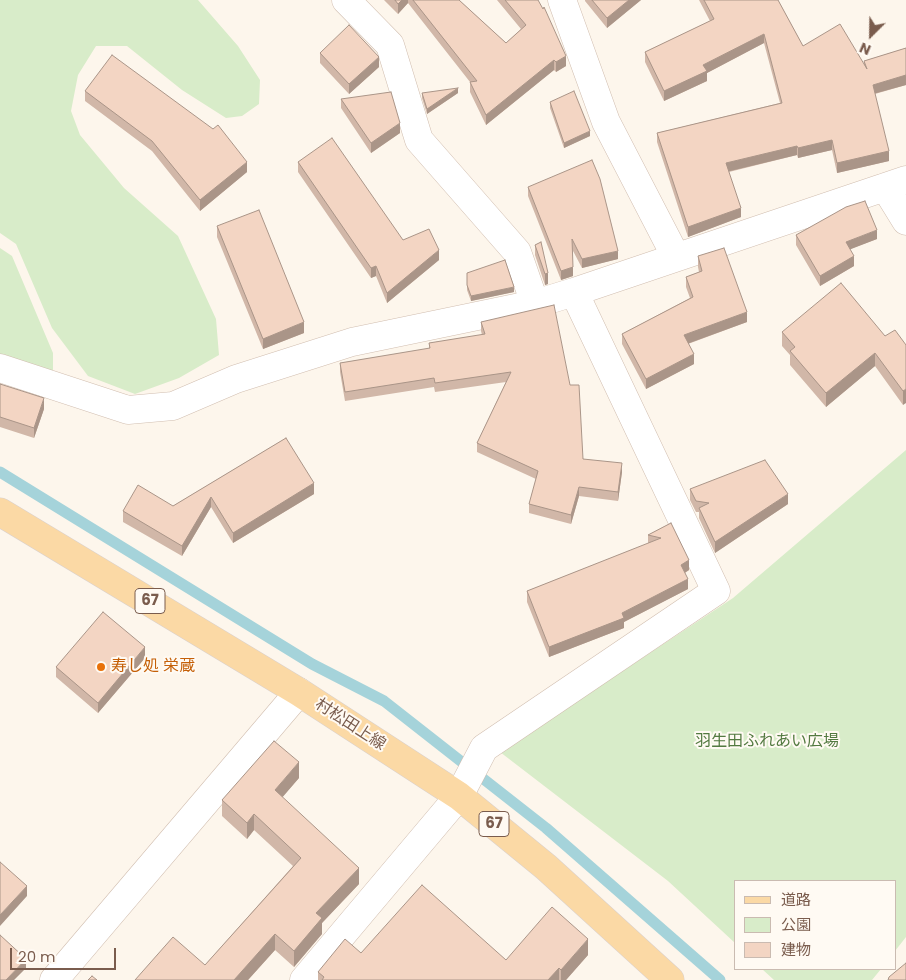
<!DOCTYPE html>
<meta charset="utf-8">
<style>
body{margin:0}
#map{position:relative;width:906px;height:980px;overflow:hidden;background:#fdf6ec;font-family:Poppins,"Noto Sans JP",sans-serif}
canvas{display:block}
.legend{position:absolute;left:734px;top:880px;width:162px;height:90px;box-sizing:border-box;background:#fffaf3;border:1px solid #cabbb1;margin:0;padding:6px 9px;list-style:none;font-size:15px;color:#7a5c4d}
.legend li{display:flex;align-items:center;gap:10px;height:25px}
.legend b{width:25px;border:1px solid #cabbb1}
.north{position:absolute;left:846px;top:10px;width:50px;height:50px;-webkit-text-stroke:4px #fffaf3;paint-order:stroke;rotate:203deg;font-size:14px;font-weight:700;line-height:20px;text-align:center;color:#7a5c4d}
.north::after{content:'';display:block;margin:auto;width:18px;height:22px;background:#7a5c4d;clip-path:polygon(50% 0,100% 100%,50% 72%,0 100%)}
.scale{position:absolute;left:10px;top:948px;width:106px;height:22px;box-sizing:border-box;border:2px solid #7a5c4d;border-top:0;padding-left:6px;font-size:15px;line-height:18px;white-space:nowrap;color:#7a5c4d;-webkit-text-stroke:4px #fffaf3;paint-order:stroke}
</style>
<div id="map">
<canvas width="906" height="980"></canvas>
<ul class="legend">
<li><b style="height:6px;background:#fbd9a5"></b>道路</li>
<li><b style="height:14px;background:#d8ecc9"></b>公園</li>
<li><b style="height:14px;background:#f3d5c3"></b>建物</li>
</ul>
<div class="north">N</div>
<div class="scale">20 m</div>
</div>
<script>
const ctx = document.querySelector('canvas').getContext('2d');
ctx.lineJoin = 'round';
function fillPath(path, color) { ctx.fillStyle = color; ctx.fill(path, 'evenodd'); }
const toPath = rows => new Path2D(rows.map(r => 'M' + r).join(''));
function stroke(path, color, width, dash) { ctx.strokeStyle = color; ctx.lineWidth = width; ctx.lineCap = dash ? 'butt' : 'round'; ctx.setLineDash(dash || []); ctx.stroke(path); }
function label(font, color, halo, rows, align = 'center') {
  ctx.font = font + ' Poppins,"Noto Sans JP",sans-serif'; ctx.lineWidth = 4; ctx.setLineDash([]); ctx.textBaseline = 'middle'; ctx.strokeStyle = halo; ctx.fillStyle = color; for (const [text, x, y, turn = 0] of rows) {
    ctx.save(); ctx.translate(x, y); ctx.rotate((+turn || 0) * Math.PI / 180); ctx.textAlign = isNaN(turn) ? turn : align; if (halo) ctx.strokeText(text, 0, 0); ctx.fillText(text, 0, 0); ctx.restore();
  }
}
fillPath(toPath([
 [0,0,198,0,238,46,260,80,259,104,242,116,226,118,182,90,127,46,96,46,78,75,71,111,80,135,124,188,178,236,216,319,219,355,179,378,135,394,88,376,52,328,16,244,0,233],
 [0,248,12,256,53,353,53,386,0,368],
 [906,450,906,937,895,951,895,881,735,881,735,943,668,881,500,752,733,598],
 [762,969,881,969,872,980,774,980]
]), '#d8ecc9');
stroke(toPath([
 [0,472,312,664,384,701,546,828,720,980]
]), '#a5d3da', 11);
const minor = toPath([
 [346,0,390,45,419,140,517,252,535,304],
 [562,0,606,122,676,257],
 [885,187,906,221],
 [0,368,128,410,173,406,236,379,352,342,535,304,574,292,906,180],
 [54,980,299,692],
 [304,980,459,796,484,748,716,591,574,292]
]);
const major = toPath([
 [0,512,299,692,459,796,546,867,670,980]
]);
stroke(minor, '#d1beb0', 29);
stroke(major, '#dad1cd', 29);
stroke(minor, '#fff', 28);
stroke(major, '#fbd9a5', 28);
fillPath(toPath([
 [384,0,459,0,506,43,521,29,497,0,538,0,566,66,556,72,554,70,486,125,470,92,470,82,408,3,398,14],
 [585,0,641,0,607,28,585,1],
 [699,0,778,0,803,46,864,65,864,61,906,48,906,85,875,94,889,161,837,173,832,150,798,158,797,155,729,172,741,217,688,237,657,142,657,133,780,103,764,43,707,73,707,81,664,101,645,62,645,52,710,21],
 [320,53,379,67,349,94,320,63],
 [85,91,247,172,200,211,152,151,85,101],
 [422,93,458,93,427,114,422,98],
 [341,99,400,133,371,153,341,108],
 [550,102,590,136,564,148,550,108],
 [298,162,403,240,439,260,387,303,376,276,371,278,298,172],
 [528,187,618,259,582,268,572,249,573,276,561,280,528,196],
 [217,226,304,333,263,349,217,237],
 [796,235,877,239,850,249,854,266,820,286,796,245],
 [541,242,548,284,545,285,535,255,535,245],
 [698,256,747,322,688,344,694,364,646,389,622,344,622,334,690,298,686,287,686,277,699,272,698,267],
 [467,273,514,292,471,301,467,290],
 [481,322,583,459,622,472,618,501,579,496,571,524,529,513,529,504,536,479,477,452,477,443,506,382,435,392,434,387,345,401,340,372,340,363,429,349,429,343,482,335,481,331],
 [782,332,885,336,906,345,903,405,875,366,826,407,790,365,790,355,782,346],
 [0,384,44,409,34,438,0,427],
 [286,438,314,494,233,543,211,507,182,556,123,522,123,511,173,506],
 [690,489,788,504,715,553,699,518,699,512,696,512,690,500],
 [671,523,689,570,685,573,688,589,624,622,624,628,549,657,527,602,527,591,648,544,648,535],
 [145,658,98,713,56,677,56,667],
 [299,778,282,797,359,884,322,923,322,934,294,967,275,950,248,980,135,980,205,965,293,866,254,830,247,839,222,816,222,800],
 [361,953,506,960,588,955,566,980,318,980,318,972]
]), '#d1b7a8');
fillPath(toPath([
 [402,0,408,0,408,3,398,14,398,4],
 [629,0,641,0,607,28,607,18],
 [764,34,764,43,707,73,707,81,664,101,664,91,703,65],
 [566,56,566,66,556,72,556,62],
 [379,57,379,67,349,94,349,84],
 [554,60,554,70,486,125,486,115],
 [906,75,906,85,873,94,873,85],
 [458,88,458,93,427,114,427,109],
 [400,123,400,133,371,153,371,143],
 [590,131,590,136,564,148,564,143],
 [832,140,832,150,798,158,798,148],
 [797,146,797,155,726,172,726,163],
 [889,151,889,161,837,173,837,163],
 [247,162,247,172,200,211,200,200],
 [741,208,741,217,688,237,688,227],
 [877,230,877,239,846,251,846,242],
 [439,250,439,260,387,303,387,293],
 [618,251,618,259,582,268,582,259],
 [854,256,854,266,820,286,820,276],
 [376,266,376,276,371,278,371,268],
 [573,267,573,276,561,280,561,271],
 [548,273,548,284,545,285,545,274],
 [514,287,514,292,471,301,471,296],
 [747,312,747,322,684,345,684,335],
 [304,322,304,333,263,349,263,339],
 [875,353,875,366,826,407,826,393],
 [694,354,694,364,646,389,646,379],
 [906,389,906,403,903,405,903,391],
 [44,398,44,409,34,438,34,428],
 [622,463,622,472,618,501,618,492],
 [314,483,314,494,233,543,233,533],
 [579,487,579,496,571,524,571,515],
 [788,494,788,504,715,553,715,542],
 [211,497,211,507,182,556,182,546],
 [689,560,689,570,681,575,681,565],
 [688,579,688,589,624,622,624,628,549,657,549,647,622,613],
 [145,647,145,658,98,713,98,703],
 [299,762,299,778,275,806,275,790],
 [254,814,254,830,247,839,247,823],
 [359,868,359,884,322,923,322,934,294,967,294,951,316,913],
 [27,886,27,896,0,926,0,915],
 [275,934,275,950,248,980,234,980],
 [588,939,588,955,566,980,561,980,561,970],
 [26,959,26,968,14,980,6,980],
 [559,968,559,980,548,980]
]), '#aa9588');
const building = toPath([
 [395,0,402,0,398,4,395,0],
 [413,0,459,0,506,43,526,25,505,0,538,0,543,9,544,7,566,56,556,62,554,60,486,115,470,82,477,81,413,0],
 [592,0,629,0,607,18,592,0],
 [704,0,778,0,803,46,840,24,867,69,864,61,906,48,906,75,873,85,889,151,837,163,832,140,798,148,797,146,726,163,741,208,688,227,657,133,782,103,764,34,703,65,707,71,664,91,645,52,714,19,704,0],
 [349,25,379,57,349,84,320,53,349,25],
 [112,55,213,129,218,125,247,162,200,200,152,141,85,91,112,55],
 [458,88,427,109,422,93,458,88],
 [574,91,590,131,564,143,550,102,574,91],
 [391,92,400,123,371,143,341,99,391,92],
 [332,138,403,240,429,229,439,250,387,293,376,266,371,268,298,162,332,138],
 [592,160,600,179,618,251,582,259,572,239,573,267,561,271,528,187,592,160],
 [865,201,877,230,846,242,854,256,820,276,796,235,846,207,865,201],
 [259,210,304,322,263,339,217,226,259,210],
 [541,242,548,273,545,274,535,245,541,242],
 [724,248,747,312,684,335,694,354,646,379,622,334,693,297,686,277,702,271,698,256,724,248],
 [505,260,514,287,471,296,467,285,467,273,505,260],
 [841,283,885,336,895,330,906,345,906,389,903,391,875,353,826,393,790,351,795,347,782,332,841,283],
 [554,305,570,385,579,385,583,459,622,463,618,492,579,487,571,515,529,504,538,471,477,443,511,372,435,383,434,378,345,392,340,363,430,348,429,343,485,334,481,322,554,305],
 [0,384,44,398,34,428,0,417,0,384],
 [286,438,314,483,233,533,211,497,182,546,123,511,138,485,173,506,286,438],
 [765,460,788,494,715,542,699,508,709,503,696,501,690,489,765,460],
 [671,523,689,560,681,565,688,579,622,613,624,618,549,647,527,591,661,538,648,535,671,523],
 [103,612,145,647,98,703,56,667,103,612],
 [274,741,299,762,275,790,359,868,316,913,322,918,294,951,275,934,234,980,135,980,173,937,205,965,301,858,254,814,247,823,222,800,274,741],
 [0,862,27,886,0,915,0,862],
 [422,885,506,960,552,907,588,939,561,970,559,968,548,980,322,980,324,977,318,972,345,939,361,953,422,885],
 [0,935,26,959,6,980,0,980,0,935],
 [906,963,906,980,888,980,889,977,906,963],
 [92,976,97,980,88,980,92,976]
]);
fillPath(building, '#f3d5c3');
stroke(building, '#aa9588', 1);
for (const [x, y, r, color] of [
 [101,667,5,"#e8710a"]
]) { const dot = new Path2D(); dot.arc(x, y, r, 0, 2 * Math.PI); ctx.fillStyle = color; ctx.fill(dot); stroke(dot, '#fffaf3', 2); }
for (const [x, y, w] of [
 [150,601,30],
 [494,824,30]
]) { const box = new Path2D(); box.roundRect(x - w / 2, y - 12.5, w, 25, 4); ctx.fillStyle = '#fffaf3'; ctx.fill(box); stroke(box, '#7a5c4d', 1); }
label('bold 15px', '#7a5c4d', null, [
 ["67",150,601],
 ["67",494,824]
]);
label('16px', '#c56008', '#fffaf3', [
 ["寿し処 栄蔵",111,667]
], 'left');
label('16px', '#7a5c4d', '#fffaf3', [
 ["村松田上線",350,725,33]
]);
label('16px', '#537a41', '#fffaf3', [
 ["羽生田ふれあい広場",767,742]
]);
</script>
